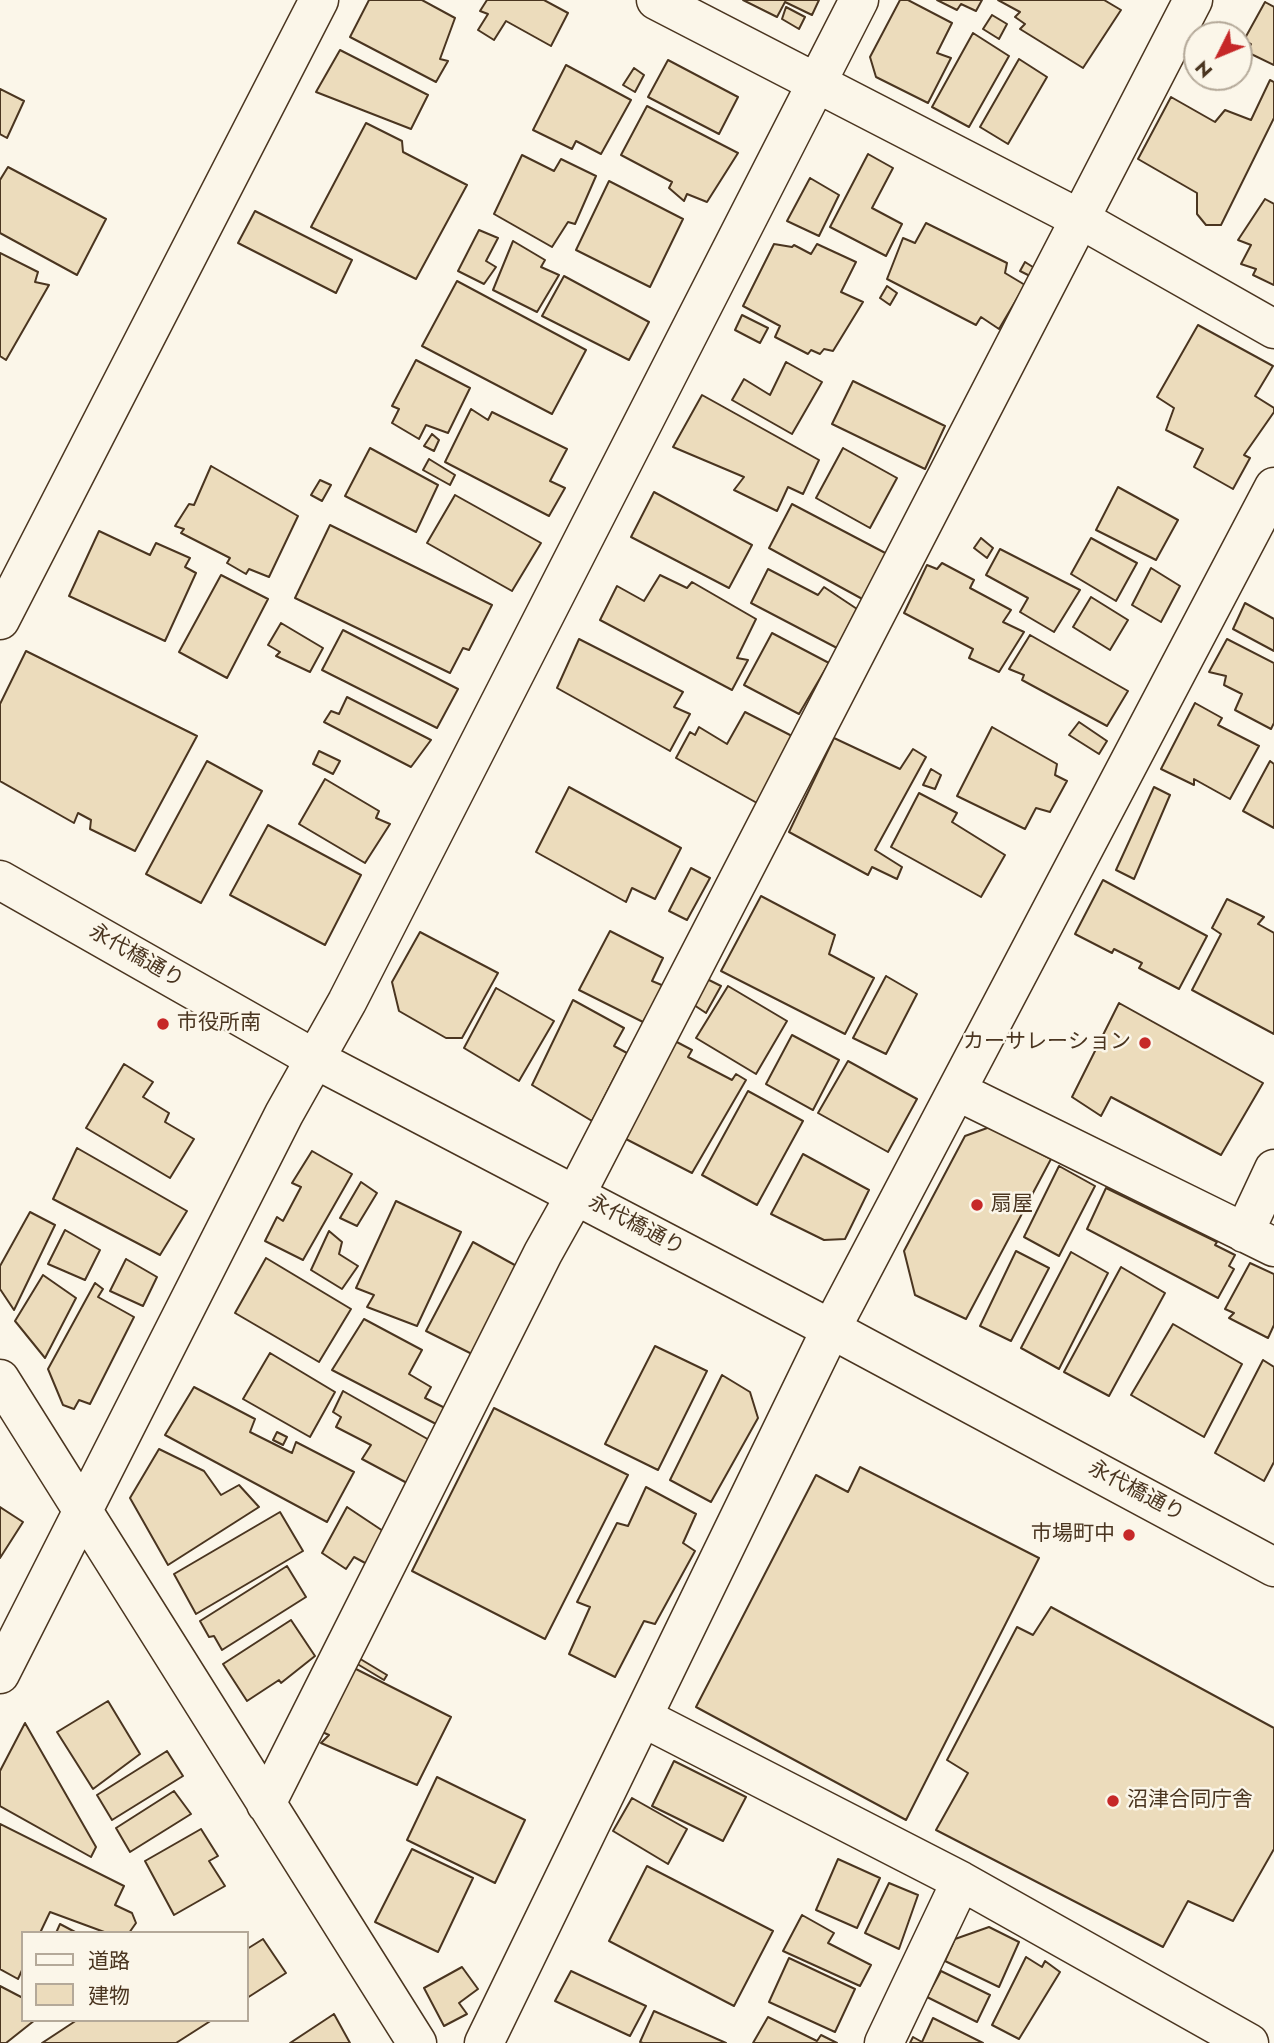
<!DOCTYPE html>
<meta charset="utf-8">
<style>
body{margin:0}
#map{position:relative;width:1274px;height:2043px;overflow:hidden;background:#fbf6e9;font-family:Jost,"Noto Sans JP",sans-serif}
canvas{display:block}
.legend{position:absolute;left:21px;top:1931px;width:228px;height:91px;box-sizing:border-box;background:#fbf6e9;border:2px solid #b4a999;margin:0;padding:9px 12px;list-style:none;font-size:21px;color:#4a3520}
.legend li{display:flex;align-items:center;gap:14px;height:35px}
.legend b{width:35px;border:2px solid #b4a999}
.north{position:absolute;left:1183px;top:21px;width:70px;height:70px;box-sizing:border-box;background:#fbf6e9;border:2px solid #b4a999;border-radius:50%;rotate:227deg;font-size:19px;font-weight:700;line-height:28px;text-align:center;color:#4a3520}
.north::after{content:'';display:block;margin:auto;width:24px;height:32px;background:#c62828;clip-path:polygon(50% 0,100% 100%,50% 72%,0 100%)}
</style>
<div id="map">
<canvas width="1274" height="2043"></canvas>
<ul class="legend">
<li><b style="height:9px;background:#fbf6e9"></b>道路</li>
<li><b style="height:19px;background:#ecdcbc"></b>建物</li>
</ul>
<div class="north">N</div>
</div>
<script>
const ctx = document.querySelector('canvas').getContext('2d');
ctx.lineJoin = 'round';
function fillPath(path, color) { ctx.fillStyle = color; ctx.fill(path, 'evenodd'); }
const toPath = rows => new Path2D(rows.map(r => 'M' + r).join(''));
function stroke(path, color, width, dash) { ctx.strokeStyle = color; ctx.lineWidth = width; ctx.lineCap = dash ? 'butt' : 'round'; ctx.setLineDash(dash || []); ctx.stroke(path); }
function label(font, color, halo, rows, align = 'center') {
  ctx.font = font + ' Jost,"Noto Sans JP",sans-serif'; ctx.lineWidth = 5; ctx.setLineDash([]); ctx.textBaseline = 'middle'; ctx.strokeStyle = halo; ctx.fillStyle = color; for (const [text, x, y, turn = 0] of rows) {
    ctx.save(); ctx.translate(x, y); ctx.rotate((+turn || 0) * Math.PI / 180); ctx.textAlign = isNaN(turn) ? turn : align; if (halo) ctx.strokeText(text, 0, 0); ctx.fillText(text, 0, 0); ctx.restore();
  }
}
const building = toPath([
 [369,0,422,0,455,18,440,59,448,61,436,82,350,37,369,0],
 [487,0,544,0,568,13,551,46,506,21,494,40,478,30,488,14,480,11,487,0],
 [743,0,819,0,812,15,785,2,777,17,743,0],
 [900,0,908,0,952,23,937,53,951,58,928,103,876,77,870,57,900,0],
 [937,0,982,0,976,11,961,4,957,10,937,0],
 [998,0,1104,0,1121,10,1083,68,1020,29,1025,24,1015,17,1020,12,998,0],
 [1265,2,1274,7,1274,65,1247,52,1251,44,1244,40,1265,2],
 [786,7,805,17,799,29,782,19,786,7],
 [992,15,1007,24,999,39,983,29,992,15],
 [973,33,1009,56,969,127,932,107,973,33],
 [340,50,428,95,411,129,316,92,340,50],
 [1019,59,1047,77,1008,144,980,127,1019,59],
 [668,60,738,97,719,134,648,97,668,60],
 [566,65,631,100,601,154,576,141,572,149,533,130,566,65],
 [634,68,644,75,635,92,623,85,634,68],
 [1270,80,1274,82,1274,118,1221,225,1206,225,1197,214,1197,193,1138,159,1171,97,1215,122,1225,110,1251,120,1270,80],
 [0,89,24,101,7,138,0,134,0,89],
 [647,106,738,153,707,202,687,194,684,201,669,188,672,182,621,155,647,106],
 [366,123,402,141,403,152,467,185,416,279,311,227,366,123],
 [868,154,893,168,872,208,902,224,886,256,830,227,868,154],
 [522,155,554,171,561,159,596,176,575,224,568,222,552,247,494,214,522,155],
 [8,167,106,219,77,275,0,233,0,180,8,167],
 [810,178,839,195,819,236,787,221,810,178],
 [609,181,683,219,650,287,576,250,609,181],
 [1265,199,1274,204,1274,285,1253,275,1256,269,1241,264,1251,245,1238,240,1265,199],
 [255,211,352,260,336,293,238,243,255,211],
 [926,223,1007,263,1005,273,1025,285,999,329,981,317,976,325,887,279,903,238,915,243,926,223],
 [479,230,498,238,486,261,496,267,484,284,458,271,479,230],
 [513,241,545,260,541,267,559,275,537,312,493,290,513,241],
 [774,244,792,247,794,245,811,254,817,244,856,262,841,292,863,302,833,351,824,349,820,354,811,350,808,354,775,337,780,326,743,306,774,244],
 [0,253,38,272,35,282,49,285,6,360,0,356,0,253],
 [1025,262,1036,269,1032,277,1020,271,1025,262],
 [564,276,649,322,629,360,542,316,564,276],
 [457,281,586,350,552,414,422,346,457,281],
 [887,286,897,293,890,305,880,298,887,286],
 [742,315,768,328,760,343,735,330,742,315],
 [1198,325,1273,366,1255,396,1274,408,1274,412,1244,455,1250,458,1233,489,1194,467,1203,449,1166,430,1174,408,1157,397,1198,325],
 [416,360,470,388,448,433,426,425,419,439,392,423,399,409,392,406,416,360],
 [786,362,822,382,792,434,732,400,744,379,770,395,786,362],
 [853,381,945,426,925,469,832,424,853,381],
 [702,395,819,460,803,494,788,487,777,511,734,490,744,477,673,447,702,395],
 [471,409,488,420,492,412,567,449,550,481,565,488,549,516,445,462,471,409],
 [432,434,439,440,434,451,424,446,432,434],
 [370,448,438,485,416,532,345,496,370,448],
 [843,448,897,478,870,528,816,498,843,448],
 [429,459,455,475,450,485,423,470,429,459],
 [211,466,298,516,269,577,249,569,246,574,227,563,230,558,181,533,184,529,175,526,189,504,194,505,211,466],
 [320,480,331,485,322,501,311,495,320,480],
 [1118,487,1178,520,1156,560,1096,530,1118,487],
 [654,492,752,545,729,588,631,537,654,492],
 [455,495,541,543,512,591,427,543,455,495],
 [792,504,891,556,866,601,769,548,792,504],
 [330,525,492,605,469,650,463,648,450,673,295,598,330,525],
 [99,531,150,555,156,543,190,558,185,567,196,573,165,641,69,596,99,531],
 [981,538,993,548,987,558,974,548,981,538],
 [1091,538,1137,563,1116,601,1071,574,1091,538],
 [1000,549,1080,590,1054,632,1020,612,1028,598,986,575,1000,549],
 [942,563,974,580,970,588,1011,610,1003,622,1024,632,999,672,969,658,973,649,904,613,927,565,937,569,942,563],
 [1151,568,1180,586,1161,622,1132,605,1151,568],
 [768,569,818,595,824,587,857,609,837,648,751,603,768,569],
 [221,575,268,599,227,678,179,652,221,575],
 [660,575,687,588,692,582,756,619,737,658,748,660,732,690,600,620,617,586,644,601,660,575],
 [1091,597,1128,620,1110,650,1073,627,1091,597],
 [1245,603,1274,619,1274,651,1233,629,1245,603],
 [281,623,323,648,310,672,276,656,280,652,268,645,281,623],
 [343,630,458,689,437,728,322,670,343,630],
 [772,633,829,663,799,714,744,685,772,633],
 [1030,635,1128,691,1107,726,1022,680,1024,675,1009,669,1030,635],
 [579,639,683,692,674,707,690,714,670,751,557,688,579,639],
 [1227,639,1274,663,1274,723,1271,729,1235,710,1242,694,1224,685,1226,676,1209,672,1227,639],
 [26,651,197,736,135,851,90,829,91,820,78,813,74,823,0,781,0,704,26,651],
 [347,697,431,740,411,767,324,722,331,711,339,714,347,697],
 [1195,703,1222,718,1218,725,1259,746,1230,799,1194,779,1194,785,1161,769,1195,703],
 [745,712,794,737,757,803,676,758,690,732,695,735,699,727,727,744,745,712],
 [1079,722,1107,741,1099,754,1069,735,1079,722],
 [992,727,1057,764,1055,775,1067,781,1050,812,1036,808,1025,829,957,796,992,727],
 [834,738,900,769,913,749,926,757,875,850,902,867,897,879,872,867,868,875,789,832,834,738],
 [319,751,340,761,333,774,313,764,319,751],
 [207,761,262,791,201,903,146,874,207,761],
 [1270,761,1274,764,1274,828,1243,811,1270,761],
 [931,769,941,775,935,789,923,785,931,769],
 [325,779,379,811,376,818,390,824,365,863,299,824,325,779],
 [569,787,681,848,655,899,632,888,626,902,536,852,569,787],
 [1154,787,1170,795,1134,879,1116,870,1154,787],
 [919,793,957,813,952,822,1005,855,981,897,891,847,919,793],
 [268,825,361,875,325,945,230,895,268,825],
 [691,868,710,878,687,920,669,911,691,868],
 [1103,880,1207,936,1179,989,1139,968,1142,963,1114,949,1112,953,1075,934,1103,880],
 [761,896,835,935,829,954,874,978,845,1034,721,971,761,896],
 [1227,899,1264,917,1258,924,1274,933,1274,1034,1192,990,1221,934,1212,928,1227,899],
 [610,931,663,958,652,981,664,986,643,1022,579,990,610,931],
 [420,932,498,973,462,1038,446,1038,399,1011,392,982,420,932],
 [886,976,917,994,886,1054,853,1038,886,976],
 [705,978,721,986,706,1013,691,1003,705,978],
 [728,986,787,1021,756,1074,696,1038,728,986],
 [496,988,554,1021,519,1081,464,1048,496,988],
 [573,1000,624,1028,614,1046,627,1053,592,1121,532,1085,573,1000],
 [1119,1003,1263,1083,1221,1155,1111,1097,1101,1116,1072,1097,1119,1003],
 [792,1035,839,1060,813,1110,766,1084,792,1035],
 [673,1040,692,1050,688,1057,732,1080,736,1074,746,1080,692,1173,624,1138,673,1040],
 [848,1061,917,1099,888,1152,818,1113,848,1061],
 [124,1064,153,1082,143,1097,169,1113,165,1122,194,1139,170,1178,86,1128,124,1064],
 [748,1091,803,1121,757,1205,702,1175,748,1091],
 [990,1127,1051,1159,966,1319,915,1295,904,1251,965,1136,990,1127],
 [77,1148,187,1211,160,1255,53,1199,77,1148],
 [312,1151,352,1174,303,1260,265,1241,277,1217,283,1221,301,1187,292,1183,312,1151],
 [803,1154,869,1190,845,1239,824,1240,771,1214,803,1154],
 [1059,1166,1095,1186,1059,1256,1024,1237,1059,1166],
 [361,1182,377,1193,357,1226,340,1218,361,1182],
 [1106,1188,1217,1242,1215,1245,1235,1255,1229,1266,1234,1269,1218,1298,1087,1229,1106,1188],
 [396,1201,461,1232,417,1326,367,1307,374,1295,356,1288,396,1201],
 [30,1212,55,1225,14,1310,0,1289,0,1266,30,1212],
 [65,1230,100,1250,85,1280,48,1264,65,1230],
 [329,1231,342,1242,339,1254,358,1266,342,1289,311,1270,329,1231],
 [473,1242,522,1269,476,1356,426,1331,473,1242],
 [1016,1251,1049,1268,1011,1341,980,1326,1016,1251],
 [1071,1252,1108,1273,1059,1369,1021,1348,1071,1252],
 [266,1258,351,1309,319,1362,235,1313,266,1258],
 [126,1259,157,1277,143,1306,110,1291,126,1259],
 [1250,1263,1274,1274,1274,1325,1268,1338,1229,1318,1234,1313,1225,1309,1250,1263],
 [1121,1267,1165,1293,1109,1396,1064,1372,1121,1267],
 [43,1275,76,1298,45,1358,15,1321,43,1275],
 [95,1283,103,1289,98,1297,134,1317,90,1404,79,1400,74,1409,63,1405,48,1369,95,1283],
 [364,1319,422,1350,409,1374,431,1387,425,1398,447,1409,438,1425,332,1370,364,1319],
 [1173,1324,1242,1364,1204,1437,1131,1395,1173,1324],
 [655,1346,707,1371,658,1470,605,1444,655,1346],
 [270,1353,335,1392,310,1437,243,1399,270,1353],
 [1263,1360,1274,1367,1274,1462,1264,1481,1215,1453,1263,1360],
 [722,1375,750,1392,758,1418,711,1502,670,1480,722,1375],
 [194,1387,255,1419,250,1432,292,1453,296,1442,354,1472,327,1522,165,1435,194,1387],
 [343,1391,431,1441,407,1483,362,1459,371,1445,336,1427,341,1417,333,1412,343,1391],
 [494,1408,628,1475,545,1639,412,1571,494,1408],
 [277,1432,287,1437,283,1445,273,1440,277,1432],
 [159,1449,204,1471,221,1495,239,1485,259,1507,168,1565,130,1498,159,1449],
 [860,1467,1039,1558,906,1820,696,1707,816,1475,848,1492,860,1467],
 [646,1487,696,1514,683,1543,695,1551,655,1624,644,1621,615,1677,569,1654,590,1607,577,1602,617,1523,628,1526,646,1487],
 [0,1507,23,1522,0,1558,0,1507],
 [347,1507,383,1531,367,1564,354,1557,346,1569,322,1553,347,1507],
 [280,1512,303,1551,196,1614,174,1574,280,1512],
 [287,1566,306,1597,222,1650,214,1636,209,1637,200,1621,287,1566],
 [1051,1607,1274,1728,1274,1849,1233,1921,1188,1901,1163,1947,936,1830,968,1773,947,1760,1017,1627,1033,1635,1051,1607],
 [291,1620,315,1656,281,1683,279,1680,247,1701,223,1664,291,1620],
 [357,1657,387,1675,384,1680,354,1662,357,1657],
 [352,1667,451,1717,417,1785,321,1743,329,1735,320,1731,352,1667],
 [108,1701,140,1754,93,1789,57,1732,108,1701],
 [25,1723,96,1847,91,1857,0,1806,0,1771,25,1723],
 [167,1751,183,1776,112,1820,97,1795,167,1751],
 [674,1761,746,1797,723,1841,652,1806,674,1761],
 [437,1777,525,1820,495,1883,407,1840,437,1777],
 [174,1791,191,1814,130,1852,116,1828,174,1791],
 [632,1798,687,1829,668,1864,613,1831,632,1798],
 [0,1824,124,1886,115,1905,132,1913,136,1923,129,1933,107,1933,50,1912,40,1933,23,1933,23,1968,18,1979,0,1969,0,1824],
 [201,1829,218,1856,209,1861,225,1886,174,1915,145,1861,201,1829],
 [412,1849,473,1878,438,1952,375,1922,412,1849],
 [838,1859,880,1878,857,1928,816,1910,838,1859],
 [647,1866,773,1931,734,2006,609,1941,647,1866],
 [889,1883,918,1895,899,1949,865,1933,889,1883],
 [802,1915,834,1933,828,1943,871,1965,860,1986,783,1951,802,1915],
 [60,1924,77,1933,56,1933,60,1924],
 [989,1927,1019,1942,999,1987,945,1961,955,1939,989,1927],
 [263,1939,286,1973,247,1998,247,1949,263,1939],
 [1026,1957,1042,1967,1045,1961,1060,1972,1019,2039,992,2025,1026,1957],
 [789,1958,855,1989,835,2032,769,2002,789,1958],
 [462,1967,478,1989,459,2003,467,2014,444,2026,424,1988,462,1967],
 [571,1971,646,2006,630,2036,555,2001,571,1971],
 [941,1971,990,1995,977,2022,927,1997,941,1971],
 [0,1986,23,1998,23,2020,35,2020,6,2043,0,2043,0,1986],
 [654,2011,726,2043,643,2043,640,2042,654,2011],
 [334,2014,350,2043,290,2043,334,2014],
 [768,2017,817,2041,821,2035,837,2043,753,2043,768,2017],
 [933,2018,983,2043,910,2043,913,2037,922,2042,933,2018],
 [77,2020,212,2020,176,2043,42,2043,77,2020]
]);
fillPath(building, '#ecdcbc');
stroke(building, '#4a3520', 2);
const minor = toPath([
 [656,0,1080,219,1274,329],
 [0,620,319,0],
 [0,880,315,1059,831,1329,1274,1567],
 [957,1091,1274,1247],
 [1244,1233,1274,1169],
 [0,1379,417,2043],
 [0,1674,284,1114,347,1002,859,0],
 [644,1718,961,1881,1249,2043],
 [266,1804,543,1253,576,1194,1193,0],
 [484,2043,831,1329,1274,487],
 [884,2043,961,1881]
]);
stroke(minor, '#4a3520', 41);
stroke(minor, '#fbf6e9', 38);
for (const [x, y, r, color] of [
 [163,1024,7,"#c62828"],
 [1145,1043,7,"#c62828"],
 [977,1205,7,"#c62828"],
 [1129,1535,7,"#c62828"],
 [1113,1801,7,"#c62828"]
]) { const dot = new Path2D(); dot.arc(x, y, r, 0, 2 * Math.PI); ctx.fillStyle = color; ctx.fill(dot); stroke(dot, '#fbf6e9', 2.5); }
label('21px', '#4a3520', '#fbf6e9', [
 ["永代橋通り",136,957,30],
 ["永代橋通り",636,1226,28],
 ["永代橋通り",1136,1492,28]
]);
label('21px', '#4a3520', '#fbf6e9', [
 ["市役所南",177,1024],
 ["カーサレーション",1131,1043,"right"],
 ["扇屋",991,1205],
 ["市場町中",1115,1535,"right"],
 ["沼津合同庁舎",1127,1801]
], 'left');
</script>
